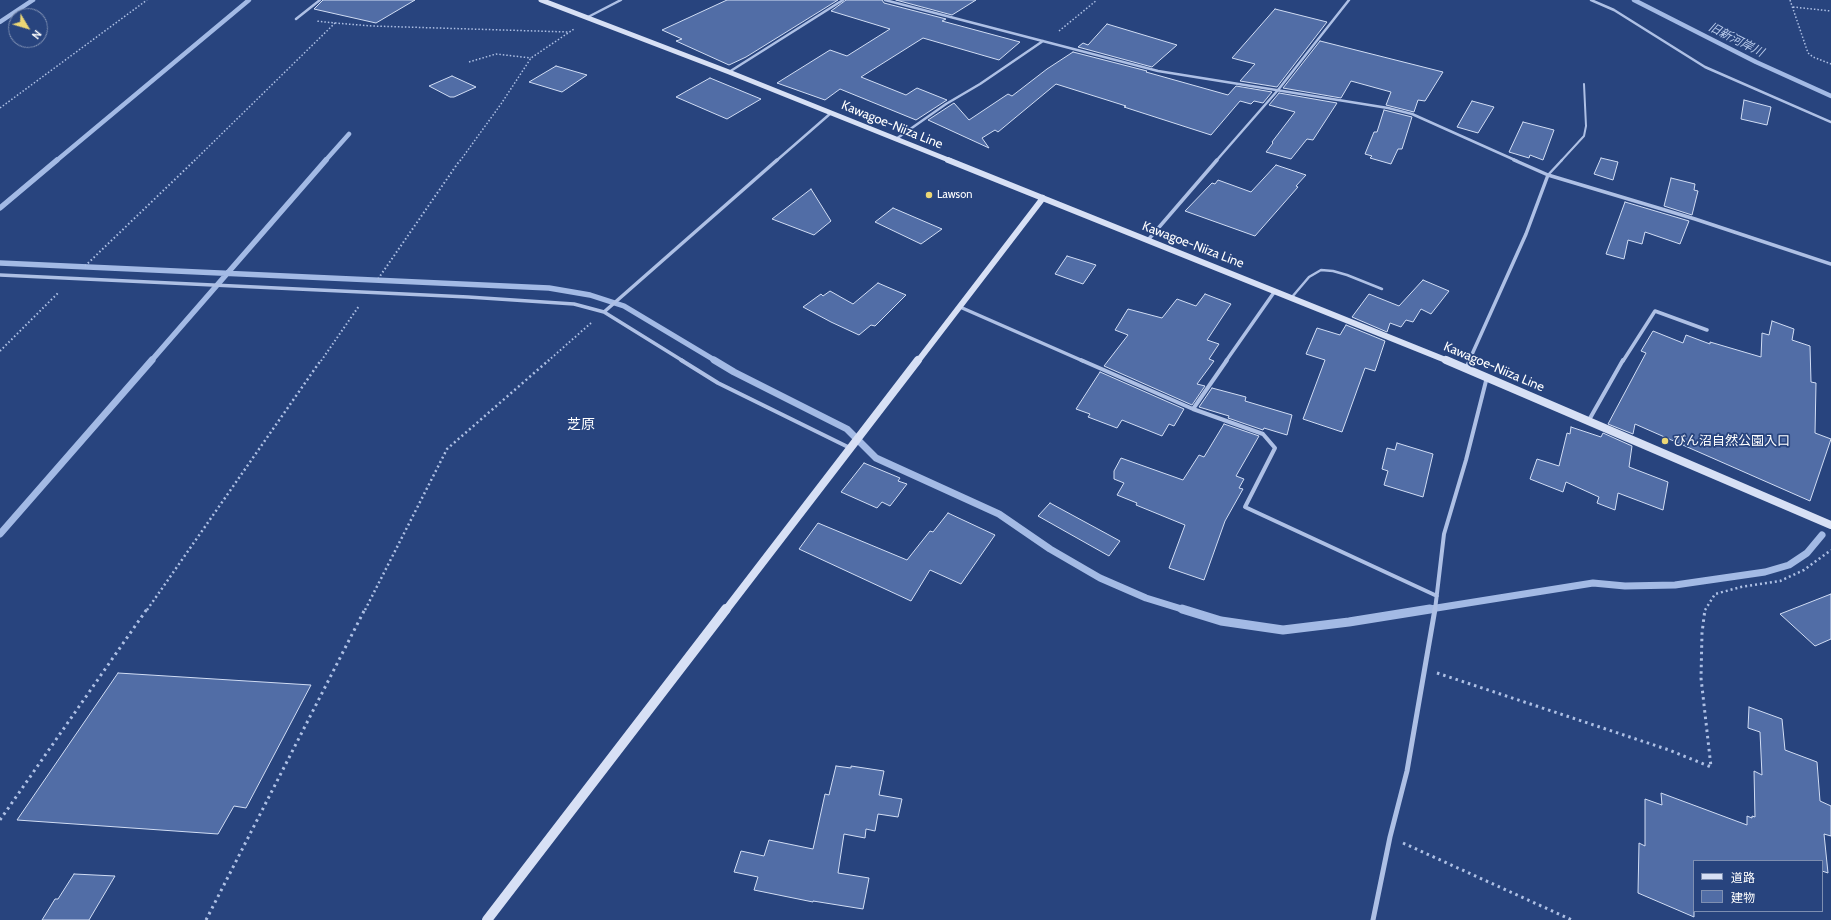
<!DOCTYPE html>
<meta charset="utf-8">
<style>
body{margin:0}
#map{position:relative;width:1831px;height:920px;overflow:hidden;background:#28447e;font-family:Cabin,"Noto Sans JP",sans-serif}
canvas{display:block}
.legend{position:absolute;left:1693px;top:860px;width:130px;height:52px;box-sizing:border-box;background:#28447e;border:1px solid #7e8fb2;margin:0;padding:5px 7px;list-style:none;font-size:12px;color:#fff}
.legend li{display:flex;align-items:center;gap:8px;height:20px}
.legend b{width:20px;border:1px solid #7e8fb2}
.north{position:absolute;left:8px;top:8px;width:40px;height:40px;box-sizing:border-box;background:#28447e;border:1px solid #7e8fb2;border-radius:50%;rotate:128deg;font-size:11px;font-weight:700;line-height:16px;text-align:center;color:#fff}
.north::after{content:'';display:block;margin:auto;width:14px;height:18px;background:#ecd775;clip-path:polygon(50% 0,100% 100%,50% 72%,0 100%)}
</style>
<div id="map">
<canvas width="1831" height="920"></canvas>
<ul class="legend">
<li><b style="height:5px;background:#d7e0f5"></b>道路</li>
<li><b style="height:11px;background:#516da6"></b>建物</li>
</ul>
<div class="north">N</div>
</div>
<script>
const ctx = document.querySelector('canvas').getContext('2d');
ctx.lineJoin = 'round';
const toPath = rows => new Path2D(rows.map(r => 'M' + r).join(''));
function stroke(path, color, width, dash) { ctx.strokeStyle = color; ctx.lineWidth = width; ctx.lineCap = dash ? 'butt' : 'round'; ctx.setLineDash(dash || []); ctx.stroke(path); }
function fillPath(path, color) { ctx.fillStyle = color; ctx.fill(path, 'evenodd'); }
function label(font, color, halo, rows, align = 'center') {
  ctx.font = font + ' Cabin,"Noto Sans JP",sans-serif'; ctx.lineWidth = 3.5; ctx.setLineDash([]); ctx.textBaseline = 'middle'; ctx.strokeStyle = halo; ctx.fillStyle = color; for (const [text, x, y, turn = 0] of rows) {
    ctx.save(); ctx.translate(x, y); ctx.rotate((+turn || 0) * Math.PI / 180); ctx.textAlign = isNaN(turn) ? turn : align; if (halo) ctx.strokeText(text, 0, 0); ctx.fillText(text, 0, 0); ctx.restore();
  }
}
stroke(toPath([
 [1634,0,1756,62,1831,96],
 [0,22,33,0],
 [56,161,249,0],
 [325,161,349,134]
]), '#a3bae5', 4.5);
stroke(toPath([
 [0,208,57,160],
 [0,263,549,288,590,295,624,306,716,361],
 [151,361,326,160]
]), '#a3bae5', 5.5);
stroke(toPath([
 [714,360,734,372,847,429,876,458,999,514,1050,549,1100,578,1146,598,1185,610],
 [0,534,152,360],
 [1424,610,1593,583,1625,586,1675,585,1765,572,1789,565,1807,553,1822,535]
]), '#a3bae5', 7);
stroke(toPath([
 [1182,609,1221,621,1283,630,1349,622,1430,609]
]), '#a3bae5', 9);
const building = toPath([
 [323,0,415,0,376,23,314,9,323,0],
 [727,0,838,0,746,57,729,65,676,41,682,39,662,30,727,0],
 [846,0,882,0,884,3,946,19,942,21,1020,42,999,60,923,38,861,77,906,95,917,88,947,100,916,120,840,89,825,100,777,83,830,50,847,56,890,29,831,11,846,0],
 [896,0,976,0,952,15,896,0],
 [1275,9,1327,22,1277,87,1240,81,1255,64,1232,58,1275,9],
 [1107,24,1177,45,1152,67,1078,47,1083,43,1088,45,1107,24],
 [1320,41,1443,72,1425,101,1418,100,1414,112,1386,105,1391,92,1351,81,1341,98,1283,88,1320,41],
 [1073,52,1147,71,1146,72,1228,95,1236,86,1272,92,1263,103,1254,101,1251,104,1240,101,1211,135,1124,107,1126,106,1056,84,998,132,995,130,982,138,989,148,928,120,954,103,969,120,1008,94,1012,96,1047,69,1073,52],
 [556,66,587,75,562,92,529,82,556,66],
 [452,76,476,87,454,97,450,97,429,86,452,76],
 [710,78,761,99,727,119,676,97,710,78],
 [1279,93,1337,103,1313,140,1307,139,1291,159,1266,152,1273,143,1272,142,1295,112,1269,105,1279,93],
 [1744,100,1771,107,1767,125,1741,119,1744,100],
 [1472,101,1494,107,1478,133,1457,127,1472,101],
 [1384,110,1412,117,1402,149,1398,149,1391,164,1370,158,1372,156,1365,154,1374,132,1377,132,1384,110],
 [1523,122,1554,130,1543,160,1530,155,1529,158,1509,152,1523,122],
 [1601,158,1618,162,1613,180,1594,174,1601,158],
 [1276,165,1306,175,1296,186,1298,187,1255,236,1185,211,1212,183,1215,184,1218,180,1251,192,1276,165],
 [1671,178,1695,184,1694,190,1698,191,1692,215,1664,206,1671,178],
 [811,189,831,221,814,235,772,219,811,189],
 [1625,202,1689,221,1680,244,1645,232,1642,244,1628,240,1624,259,1606,254,1625,202],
 [893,208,942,229,921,244,875,222,893,208],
 [1067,256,1096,265,1083,284,1055,274,1067,256],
 [1423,280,1449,291,1431,314,1421,309,1413,322,1406,320,1401,327,1390,323,1387,332,1352,317,1369,294,1399,306,1423,280],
 [878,283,906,295,875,326,871,325,859,335,831,322,803,307,821,294,823,296,830,291,853,304,878,283],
 [1205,294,1231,304,1207,340,1219,344,1209,359,1214,361,1197,384,1205,386,1192,405,1104,366,1128,335,1115,330,1128,309,1162,318,1177,299,1196,306,1205,294],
 [1772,321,1794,329,1792,340,1810,346,1811,382,1816,383,1815,433,1831,439,1810,501,1635,424,1633,434,1608,424,1646,353,1641,351,1653,331,1683,343,1686,335,1710,344,1710,342,1761,357,1762,333,1769,335,1772,321],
 [1346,325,1385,341,1375,371,1365,368,1342,432,1303,419,1325,360,1306,354,1317,328,1340,335,1346,325],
 [1100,372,1184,409,1174,426,1169,424,1162,436,1122,420,1117,428,1088,417,1090,414,1076,409,1100,372],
 [1212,388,1246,397,1245,401,1292,415,1287,435,1264,428,1263,430,1228,418,1229,416,1199,407,1212,388],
 [1224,424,1259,436,1236,476,1244,479,1239,488,1243,489,1225,521,1204,580,1169,568,1185,525,1136,505,1137,503,1117,495,1124,483,1114,479,1114,471,1121,458,1183,480,1199,455,1204,457,1224,424],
 [1571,427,1601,437,1603,433,1632,446,1629,467,1668,482,1663,510,1618,493,1615,510,1597,503,1599,497,1566,482,1563,492,1530,479,1537,459,1559,466,1567,433,1570,434,1571,427],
 [1397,443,1433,454,1423,497,1384,485,1388,471,1382,469,1387,448,1395,450,1397,443],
 [864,463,900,478,898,481,907,484,890,506,882,502,877,508,841,492,864,463],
 [1050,503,1120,541,1109,556,1038,516,1050,503],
 [948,513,995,535,961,584,930,570,911,601,799,549,818,523,907,560,930,531,933,532,948,513],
 [1831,594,1831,639,1815,646,1780,614,1831,594],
 [118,673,311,685,246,808,234,806,218,834,17,820,118,673],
 [1749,707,1782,719,1785,750,1817,762,1820,801,1831,806,1831,836,1824,834,1828,873,1822,871,1822,861,1694,861,1694,917,1638,893,1639,843,1645,846,1645,799,1662,805,1661,793,1747,825,1747,816,1752,818,1752,816,1755,817,1754,771,1762,775,1760,732,1748,728,1749,707],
 [836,766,851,768,851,766,884,771,879,795,902,799,898,817,878,814,875,831,866,829,865,838,844,834,838,873,869,878,863,909,813,901,813,902,754,890,758,877,734,872,741,851,764,856,769,840,813,849,825,794,829,795,836,766],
 [74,874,115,876,89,920,42,920,55,899,58,899,74,874]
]);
fillPath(building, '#516da6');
stroke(building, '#d1ddf4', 1);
stroke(toPath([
 [1790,0,1808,53,1813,57,1831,64],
 [1793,7,1831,11],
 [335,23,372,26,568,32],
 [1059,31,1097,0],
 [469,62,496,54,531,58],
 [0,108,147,0],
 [194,161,335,23,316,21],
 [460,161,501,104,531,58,574,29]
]), '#aec0e5', 1.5, [1.5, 2]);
stroke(toPath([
 [85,266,195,160],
 [378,279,460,160],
 [0,351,59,292],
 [321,361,359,306],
 [548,361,591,323]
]), '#aec0e5', 2, [1.5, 2.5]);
stroke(toPath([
 [147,610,321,360],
 [365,610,447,449,549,360],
 [1705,610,1715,594,1741,587,1780,581,1804,570,1831,550]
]), '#aec0e5', 2.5, [2, 3]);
stroke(toPath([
 [1437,673,1669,750,1711,767,1701,678,1702,633,1705,609],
 [0,820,147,609],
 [1403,843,1572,920],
 [206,920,365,609]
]), '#aec0e5', 3, [2.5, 4]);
stroke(toPath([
 [1561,161,1584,136,1586,126,1584,84]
]), '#aec0e5', 2);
stroke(toPath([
 [1548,175,1562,160],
 [1292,297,1309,277,1321,270,1333,271,1347,275,1382,289]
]), '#aec0e5', 2.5);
stroke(toPath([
 [885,0,1158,71,1388,108,1412,114,1517,161],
 [1591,0,1614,10,1705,67,1831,122],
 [588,17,621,0],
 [296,19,320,0],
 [729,72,843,0],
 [896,139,946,104,980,84,1043,41],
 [776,161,831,113],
 [1216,161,1278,90,1349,0]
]), '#aec0e5', 2.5);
stroke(toPath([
 [1514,160,1548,175,1695,219,1831,264],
 [1148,240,1217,160],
 [0,275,468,297,574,304,604,312,683,361],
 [960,307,1083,361],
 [604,312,777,160],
 [1226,361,1275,291],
 [1469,361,1526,234,1548,175],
 [1623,361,1655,311,1707,330]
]), '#aec0e5', 3.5);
stroke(toPath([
 [681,360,718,383,850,448],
 [1081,360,1193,409,1227,360],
 [1466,368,1470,360],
 [1193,409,1263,434,1275,448,1245,507,1437,596],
 [1589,420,1623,360],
 [1435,610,1444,534,1466,460,1487,377]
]), '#aec0e5', 4);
stroke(toPath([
 [1373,920,1390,837,1407,771,1435,609]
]), '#aec0e5', 5);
stroke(toPath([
 [541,0,729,72,951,161]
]), '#d7e0f5', 5);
stroke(toPath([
 [948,160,1448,361],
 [918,361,1043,198]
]), '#d7e0f5', 6);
stroke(toPath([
 [1446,360,1831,525],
 [726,610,918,360]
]), '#d7e0f5', 8);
stroke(toPath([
 [487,920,726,609]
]), '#d7e0f5', 10);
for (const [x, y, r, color] of [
 [929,195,4,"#ecd775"],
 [1665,441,4,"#ecd775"]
]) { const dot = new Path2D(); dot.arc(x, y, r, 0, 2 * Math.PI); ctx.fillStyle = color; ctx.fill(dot); stroke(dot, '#28447e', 1.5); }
label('11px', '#fff', '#28447e', [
 ["Lawson",937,195]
], 'left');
label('italic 12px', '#b9cbec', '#28447e', [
 ["旧新河岸川",1736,40,27]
]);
label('13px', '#fff', '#28447e', [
 ["Kawagoe-Niiza Line",892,125,22],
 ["Kawagoe-Niiza Line",1193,245,21],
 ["Kawagoe-Niiza Line",1494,367,23]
]);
label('13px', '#fff', '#28447e', [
 ["びん沼自然公園入口",1673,441]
], 'left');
label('14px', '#fff', '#28447e', [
 ["芝原",581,425]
]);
</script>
